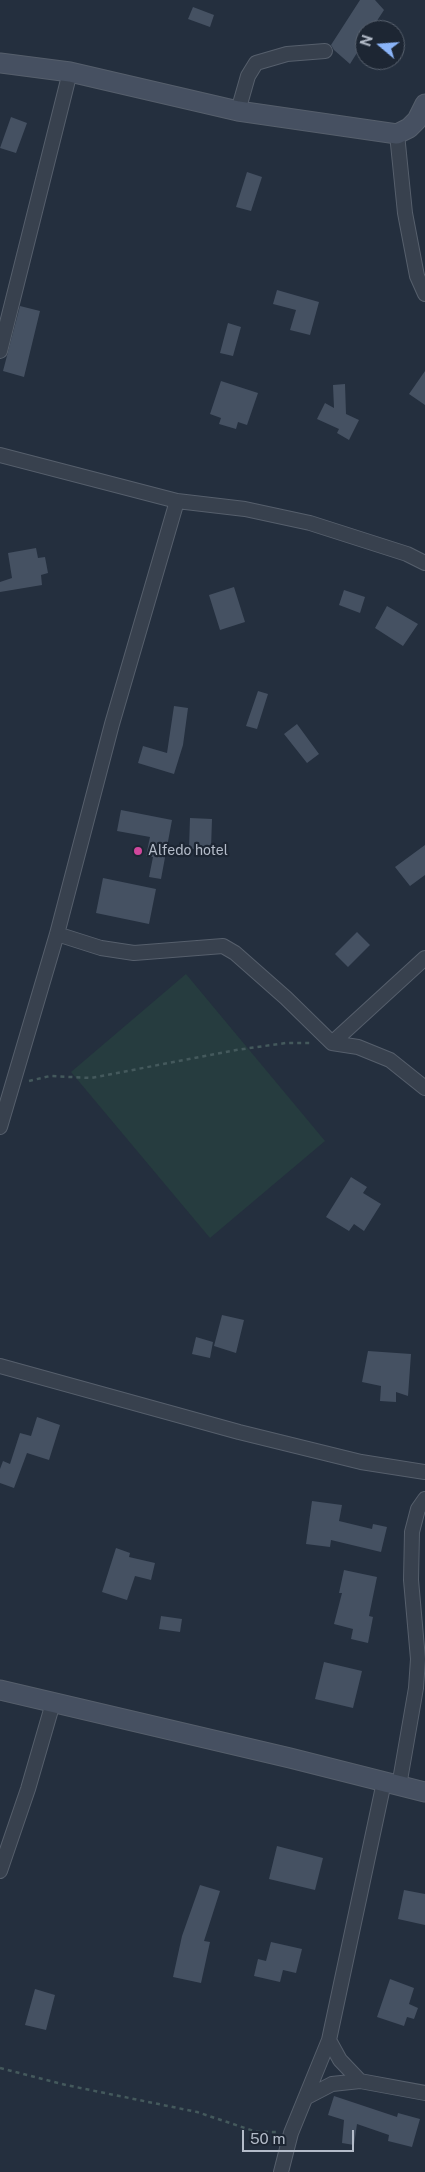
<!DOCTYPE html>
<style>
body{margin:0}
#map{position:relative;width:425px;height:2172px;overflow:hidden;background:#242f3e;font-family:"Public Sans",sans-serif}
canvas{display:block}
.north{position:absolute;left:355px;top:20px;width:50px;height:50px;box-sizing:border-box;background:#1d2633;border:1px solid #59626f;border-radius:50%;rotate:288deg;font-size:14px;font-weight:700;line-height:20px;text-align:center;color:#b4bcc9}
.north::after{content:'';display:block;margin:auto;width:18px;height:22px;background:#8ab4f8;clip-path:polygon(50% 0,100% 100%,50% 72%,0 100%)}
.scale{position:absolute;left:242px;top:2130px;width:112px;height:22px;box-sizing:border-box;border:2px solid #b4bcc9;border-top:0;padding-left:6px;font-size:15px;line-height:18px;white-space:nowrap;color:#b4bcc9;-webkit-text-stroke:4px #1d2633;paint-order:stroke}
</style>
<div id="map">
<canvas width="425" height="2172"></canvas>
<div class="north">N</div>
<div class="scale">50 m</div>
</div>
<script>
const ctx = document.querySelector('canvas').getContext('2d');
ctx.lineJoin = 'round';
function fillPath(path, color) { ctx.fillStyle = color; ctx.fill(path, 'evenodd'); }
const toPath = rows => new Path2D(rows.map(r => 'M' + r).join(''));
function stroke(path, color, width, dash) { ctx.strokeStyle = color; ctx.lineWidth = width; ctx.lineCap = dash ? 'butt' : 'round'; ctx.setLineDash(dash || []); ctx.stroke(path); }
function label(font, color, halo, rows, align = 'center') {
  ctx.font = font + ' "Public Sans",sans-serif'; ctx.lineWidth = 4.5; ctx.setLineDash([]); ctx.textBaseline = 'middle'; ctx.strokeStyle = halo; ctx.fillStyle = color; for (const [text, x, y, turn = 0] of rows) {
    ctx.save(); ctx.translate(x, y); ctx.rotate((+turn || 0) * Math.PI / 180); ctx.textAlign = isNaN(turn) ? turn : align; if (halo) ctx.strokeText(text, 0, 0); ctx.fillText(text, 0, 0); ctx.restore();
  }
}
fillPath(toPath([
 [186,974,325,1141,210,1238,71,1072]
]), '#263c3f');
fillPath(toPath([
 [360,0,375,0,384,10,371,30,365,30,365,40,350,64,334,50,331,45],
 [193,7,214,15,210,27,188,19],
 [11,117,27,123,16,153,0,148],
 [247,172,262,177,251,211,236,207],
 [277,290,319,302,310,335,290,330,296,310,273,304],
 [20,306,40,311,24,377,3,371],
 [228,323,241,327,233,356,220,353],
 [425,371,425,405,409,394],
 [221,381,258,393,247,425,238,422,236,429,219,424,221,418,210,414],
 [345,384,346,414,359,420,349,440,337,433,339,429,317,419,325,403,334,408,333,385],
 [36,548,38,558,45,557,48,573,41,575,42,585,0,592,0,582,12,578,8,553],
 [234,587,245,622,220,630,209,595],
 [344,590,365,597,360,613,339,605],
 [387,606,418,624,403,646,375,628],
 [258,691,268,694,257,729,246,726],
 [174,706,188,708,183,745,174,774,138,763,143,746,167,753],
 [297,724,319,754,307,763,284,734],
 [121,810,172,820,161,879,149,877,153,857,146,856,150,837,117,831],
 [190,818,212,819,211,849,189,849],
 [425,845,425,875,410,886,395,867],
 [103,878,156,889,149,924,96,913],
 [357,932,370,945,348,967,335,954],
 [351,1177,367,1187,363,1193,381,1204,364,1231,354,1224,349,1231,326,1217],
 [222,1315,244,1320,236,1353,214,1346],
 [196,1337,213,1342,210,1358,192,1354],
 [368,1351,411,1354,408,1396,396,1392,396,1402,380,1401,381,1386,362,1382],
 [37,1417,60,1425,49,1460,27,1453,14,1488,0,1483,0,1469,3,1461,10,1464,20,1433,31,1436],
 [312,1501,342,1505,339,1521,372,1529,373,1524,387,1527,381,1552,331,1540,330,1547,306,1544],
 [116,1548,130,1553,129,1557,155,1563,151,1580,135,1576,127,1600,102,1592],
 [344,1570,377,1577,369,1616,373,1617,368,1643,351,1639,353,1629,334,1624,342,1593,339,1593],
 [161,1616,182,1619,180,1632,159,1629],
 [324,1662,362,1671,353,1708,315,1699],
 [277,1846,323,1858,315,1890,269,1879],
 [200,1885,220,1891,204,1941,210,1942,201,1983,173,1977,182,1936],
 [404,1890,425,1894,425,1925,398,1919],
 [271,1942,302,1949,296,1973,283,1970,280,1982,254,1976,258,1959,266,1961],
 [390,1979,414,1988,409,2004,418,2008,414,2019,407,2017,404,2026,377,2017],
 [35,1989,55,1995,46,2030,25,2025],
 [334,2096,397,2117,398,2113,420,2119,412,2147,388,2141,389,2135,357,2124,354,2145,342,2143,344,2120,328,2115]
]), '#455162');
const street = toPath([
 [238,111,248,76,256,63,287,54,325,51],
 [397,134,405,213,417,276,425,294],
 [0,351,70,72],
 [0,455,177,501,245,509,310,523,407,554,425,563],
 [57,934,101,948,134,953,223,946,235,953,286,998,332,1043,425,958],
 [332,1043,358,1047,390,1060,425,1088],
 [0,1127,57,934,112,724,177,501],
 [0,1366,239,1432,361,1462,425,1472],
 [399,1786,416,1688,418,1659,411,1580,412,1532,418,1509,425,1499],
 [0,1871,28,1789,53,1703],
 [329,2040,340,2060,360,2081],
 [307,2097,332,2084,360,2081,425,2093],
 [281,2172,291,2133,329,2040,384,1782]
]);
const secondary = toPath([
 [0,63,70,72,238,111,397,134,409,128,417,120,425,104],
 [0,1690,290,1758,425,1792]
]);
stroke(street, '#565f6c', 16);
stroke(secondary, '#565f6c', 21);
stroke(toPath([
 [29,1081,50,1076,91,1078,236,1050,286,1043,312,1043],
 [0,2068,66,2085,197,2112,257,2132,277,2132]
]), '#44595c', 2.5, [4, 4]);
stroke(street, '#38414e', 14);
stroke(secondary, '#465061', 19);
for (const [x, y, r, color] of [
 [138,851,5,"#d1479c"]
]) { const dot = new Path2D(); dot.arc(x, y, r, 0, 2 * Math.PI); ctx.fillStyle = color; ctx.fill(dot); stroke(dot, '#1d2633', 2); }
label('14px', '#b4bcc9', '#1d2633', [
 ["Alfedo hotel",148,851]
], 'left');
</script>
